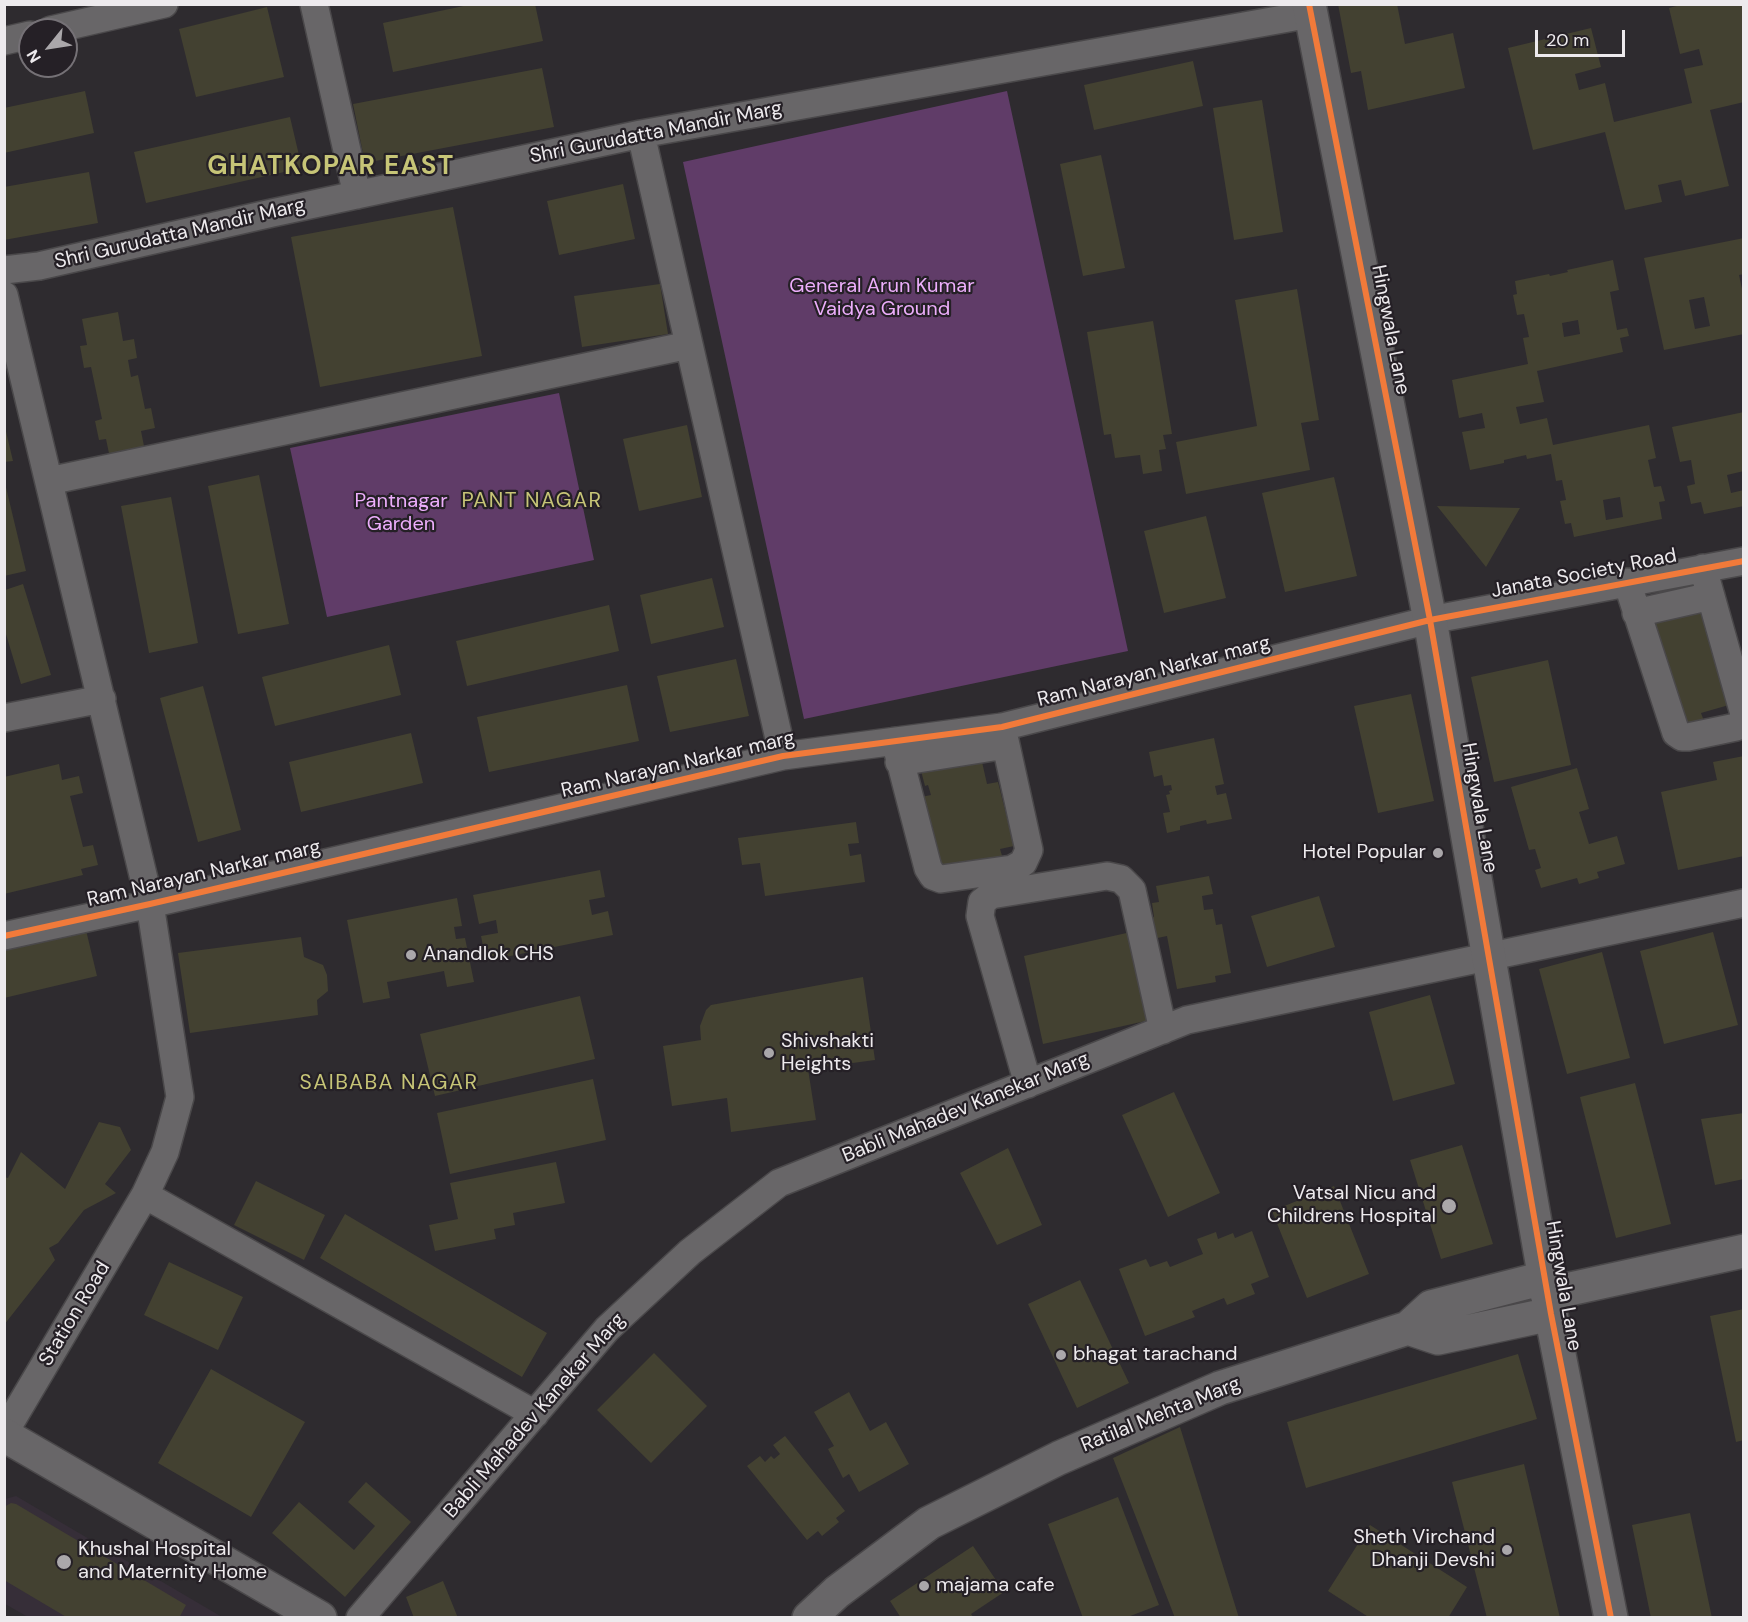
<!DOCTYPE html>
<style>
body{margin:0}
#map{position:relative;width:1748px;height:1622px;overflow:hidden;background:#2e2b2f;font-family:"DM Sans",sans-serif}
canvas{display:block}
.frame{position:absolute;inset:0;border:6px solid #edeaed;pointer-events:none}
.north{position:absolute;left:18px;top:18px;width:60px;height:60px;box-sizing:border-box;background:#252026;border:2px solid #757176;border-radius:50%;rotate:240deg;font-size:16px;font-weight:700;line-height:24px;text-align:center;color:#edeaed}
.north::after{content:'';display:block;margin:auto;width:21px;height:27px;background:#aaa7aa;clip-path:polygon(50% 0,100% 100%,50% 72%,0 100%)}
.scale{position:absolute;left:1535px;top:30px;width:90px;height:27px;box-sizing:border-box;border:3px solid #edeaed;border-top:0;padding-left:8px;font-size:18px;line-height:21px;white-space:nowrap;color:#edeaed;-webkit-text-stroke:4px #252026;paint-order:stroke}
</style>
<div id="map">
<canvas width="1748" height="1622"></canvas>
<div class="frame"></div>
<div class="north">N</div>
<div class="scale">20 m</div>
</div>
<script>
const ctx = document.querySelector('canvas').getContext('2d');
ctx.lineJoin = 'round';
function fillPath(path, color) { ctx.fillStyle = color; ctx.fill(path, 'evenodd'); }
const toPath = rows => new Path2D(rows.map(r => 'M' + r).join(''));
function stroke(path, color, width, dash) { ctx.strokeStyle = color; ctx.lineWidth = width; ctx.lineCap = dash ? 'butt' : 'round'; ctx.setLineDash(dash || []); ctx.stroke(path); }
function label(font, color, halo, rows, align = 'center') {
  ctx.font = font + ' "DM Sans",sans-serif'; ctx.lineWidth = 4.5; ctx.setLineDash([]); ctx.textBaseline = 'middle'; ctx.strokeStyle = halo; ctx.fillStyle = color; for (const [text, x, y, turn = 0] of rows) {
    ctx.save(); ctx.translate(x, y); ctx.rotate((+turn || 0) * Math.PI / 180); ctx.textAlign = isNaN(turn) ? turn : align; if (halo) ctx.strokeText(text, 0, 0); ctx.fillText(text, 0, 0); ctx.restore();
  }
}
fillPath(toPath([
 [16,1496,222,1617,28,1617,5,1604,5,1499]
]), '#362e38');
fillPath(toPath([
 [1007,91,1128,651,804,719,683,162],
 [559,393,594,560,327,617,290,448]
]), '#603c68');
fillPath(toPath([
 [473,4,535,4,543,41,393,72,383,23],
 [1338,4,1397,4,1405,44,1453,33,1465,88,1368,110,1361,71,1351,73],
 [1684,4,1744,4,1744,102,1710,110,1729,186,1685,196,1681,180,1658,185,1662,202,1625,210,1605,132,1533,150,1508,48,1591,28,1601,67,1575,74,1579,90,1605,83,1614,122,1692,103,1684,69,1703,65,1699,49,1680,54,1669,8],
 [267,7,284,77,196,97,179,29],
 [1193,61,1203,106,1094,130,1084,85],
 [542,68,554,127,365,163,353,104],
 [85,91,94,133,4,153,4,108],
 [1262,100,1283,232,1234,240,1213,108],
 [290,117,302,168,146,203,134,152],
 [1101,155,1125,268,1083,276,1060,164],
 [89,172,98,223,4,240,4,187],
 [623,184,635,239,559,255,547,201],
 [453,207,482,356,320,387,291,237],
 [1744,238,1744,274,1739,275,1744,298,1744,334,1664,350,1644,258],
 [1704,297,1710,326,1695,329,1689,300],
 [1613,260,1619,290,1610,292,1617,330,1627,328,1629,336,1620,338,1623,352,1537,371,1544,402,1516,407,1520,424,1547,418,1553,445,1649,425,1656,458,1648,460,1654,487,1661,486,1665,501,1659,502,1662,519,1574,537,1571,523,1565,524,1560,501,1566,500,1562,480,1556,481,1551,454,1527,459,1526,455,1504,460,1504,463,1470,470,1462,432,1485,428,1482,413,1459,418,1452,380,1528,364,1523,338,1529,337,1524,314,1517,315,1513,295,1517,294,1515,281,1549,274,1550,276,1568,272,1567,270],
 [1578,320,1580,334,1564,337,1562,323],
 [1620,497,1623,517,1606,520,1603,500],
 [660,284,668,334,582,347,574,296],
 [1297,289,1319,420,1301,423,1310,470,1186,494,1176,442,1257,426,1235,300],
 [118,312,123,341,134,339,137,358,128,360,131,377,138,375,145,409,151,408,155,428,141,431,146,456,111,463,106,439,99,440,95,421,102,419,91,367,84,368,80,346,87,345,82,319],
 [1153,321,1172,434,1163,435,1166,449,1159,450,1162,471,1143,474,1140,455,1115,458,1111,434,1104,435,1087,332],
 [1744,412,1744,471,1727,475,1731,493,1744,490,1744,506,1704,514,1701,502,1691,504,1687,486,1695,484,1691,460,1680,462,1672,427],
 [4,423,13,461,4,462],
 [687,425,702,497,639,511,623,439],
 [259,475,289,624,238,634,208,486],
 [1334,477,1357,576,1285,592,1262,493],
 [4,479,26,571,4,576],
 [171,497,198,643,149,653,121,506],
 [1437,506,1520,508,1486,567],
 [1206,516,1226,598,1164,613,1144,531],
 [712,578,724,627,651,644,640,595],
 [23,584,51,675,21,684,5,631,5,590],
 [1700,604,1729,705,1701,713,1704,721,1681,727,1651,618],
 [609,605,619,651,467,686,456,641],
 [389,645,401,695,275,726,262,677],
 [736,659,749,716,670,732,657,676],
 [1548,660,1571,765,1494,782,1471,677],
 [627,685,639,741,489,772,477,717],
 [203,686,241,830,198,842,160,698],
 [1411,694,1434,801,1378,813,1354,706],
 [411,733,423,783,301,812,289,762],
 [1214,738,1224,784,1215,786,1217,795,1226,793,1232,819,1207,824,1206,820,1180,826,1180,830,1167,833,1163,813,1170,812,1166,795,1170,794,1169,791,1172,790,1171,785,1164,786,1162,775,1154,777,1149,752],
 [980,753,987,784,998,782,1014,846,1000,849,1003,859,942,868,932,825,928,826,921,797,931,795,928,785,925,786,920,767],
 [1744,756,1744,856,1678,870,1661,792,1717,780,1713,762],
 [59,764,62,780,79,776,83,793,70,796,83,847,93,845,98,865,81,869,83,875,4,894,4,777],
 [1577,768,1589,809,1579,812,1589,844,1617,836,1625,864,1597,872,1599,878,1579,884,1577,878,1541,888,1535,870,1541,868,1535,849,1529,850,1511,787],
 [856,822,859,843,848,844,850,856,861,854,865,882,765,896,760,863,742,865,738,838],
 [600,870,605,897,589,900,592,915,608,911,613,935,486,961,481,936,498,933,496,920,479,924,473,895],
 [1209,876,1213,894,1202,896,1204,910,1213,909,1216,925,1222,924,1231,973,1215,976,1216,982,1177,989,1167,936,1148,940,1144,919,1154,917,1152,903,1159,902,1156,886],
 [1319,896,1335,947,1267,967,1251,916],
 [457,898,462,926,454,927,456,939,465,938,474,982,447,987,444,971,387,982,390,998,363,1003,347,920],
 [85,926,97,976,4,998,4,944],
 [1131,932,1150,1020,1043,1044,1024,956],
 [1713,932,1738,1025,1664,1044,1640,951],
 [301,937,304,957,323,965,327,975,328,991,317,1000,318,1015,190,1033,178,953],
 [1602,952,1630,1058,1567,1074,1539,969],
 [863,977,875,1060,808,1069,816,1120,731,1132,727,1098,672,1106,663,1046,701,1040,700,1026,706,1010,711,1005],
 [1430,995,1455,1084,1393,1101,1369,1012],
 [580,996,595,1059,435,1096,420,1034],
 [593,1079,606,1140,450,1174,437,1113],
 [1635,1083,1671,1224,1616,1238,1580,1097],
 [1174,1092,1220,1193,1168,1217,1122,1115],
 [1744,1113,1744,1179,1715,1185,1701,1119],
 [99,1122,120,1127,131,1150,105,1184,116,1193,84,1210,58,1243,49,1248,55,1260,4,1325,4,1177,8,1178,21,1152,65,1189],
 [1462,1145,1493,1244,1441,1259,1410,1160],
 [1008,1148,1042,1225,997,1245,960,1173],
 [556,1162,565,1203,513,1213,515,1225,494,1229,496,1239,435,1251,429,1225,458,1219,450,1183],
 [256,1181,325,1215,304,1260,234,1225],
 [1334,1186,1369,1274,1307,1298,1272,1211],
 [345,1214,547,1333,522,1377,320,1258],
 [1252,1231,1269,1277,1251,1284,1255,1294,1227,1305,1224,1298,1192,1311,1195,1317,1145,1336,1119,1269,1146,1259,1150,1267,1167,1261,1170,1267,1203,1254,1197,1239,1216,1232,1218,1239,1233,1233,1235,1238],
 [169,1262,243,1297,218,1350,144,1315],
 [1080,1280,1129,1383,1077,1408,1028,1304],
 [1744,1309,1744,1440,1736,1442,1710,1316],
 [654,1353,707,1406,651,1463,597,1410],
 [1518,1354,1537,1419,1306,1488,1287,1422],
 [211,1369,305,1422,251,1517,158,1463],
 [849,1392,870,1431,886,1422,909,1464,859,1492,849,1474,843,1478,828,1449,834,1446,814,1412],
 [1180,1427,1239,1618,1175,1618,1113,1458],
 [785,1436,845,1511,836,1518,839,1522,822,1536,818,1531,807,1540,747,1466,760,1456,765,1462,771,1456,774,1459,780,1454,773,1445],
 [1524,1464,1560,1618,1487,1618,1452,1482],
 [366,1482,411,1522,345,1597,272,1533,299,1502,354,1550,375,1526,348,1502],
 [1118,1497,1159,1605,1125,1618,1083,1618,1048,1524],
 [11,1503,16,1504,186,1605,179,1618,68,1618,4,1580,4,1507],
 [1690,1513,1712,1618,1651,1618,1632,1525],
 [1370,1525,1467,1587,1448,1618,1370,1618,1328,1591],
 [973,1546,1004,1592,971,1614,974,1618,901,1618,890,1601],
 [443,1581,458,1618,414,1618,406,1597]
]), '#434131');
const minor = toPath([
 [314,4,357,195],
 [51,30,164,4],
 [4,41,30,35],
 [641,134,783,756],
 [4,270,39,266,272,213,641,134,1311,14],
 [4,295,150,904,180,1097,165,1152,145,1195,4,1433],
 [49,481,689,345],
 [1703,568,1744,714],
 [1627,582,1676,733,1682,737,1688,737,1736,727,1742,723,1744,719],
 [1636,613,1711,596],
 [4,718,102,699],
 [895,741,928,868,933,876,941,879,1012,869,1023,863,1029,850,1002,727],
 [899,762,1006,745],
 [4,936,150,904,783,756,1002,727,1430,620,1744,561],
 [1028,1084,980,916,982,902,991,895,1107,876,1121,879,1132,890,1163,1030],
 [145,1195,535,1414],
 [360,1618,607,1329,690,1252,779,1183,1187,1020,1744,903]
]);
const tertiary = toPath([
 [1309,4,1430,620,1551,1314,1611,1618],
 [1547,1294,1744,1251],
 [1408,1328,1431,1307,1544,1278],
 [4,1435,320,1618],
 [809,1618,837,1592,929,1523,1059,1458,1220,1388,1408,1328,1438,1338,1551,1314]
]);
stroke(minor, '#4a484a', 30);
stroke(tertiary, '#4a484a', 36);
stroke(minor, '#686668', 27);
stroke(tertiary, '#686668', 33);
stroke(toPath([
 [1309,4,1430,620,1551,1314,1611,1618],
 [4,936,150,904,783,756,1002,727,1430,620,1744,561]
]), '#f17a3a', 6);
for (const [x, y, r, color] of [
 [1438,853,6,"#aaa7aa"],
 [411,955,6,"#aaa7aa"],
 [769,1053,6,"#aaa7aa"],
 [1449,1206,8,"#aaa7aa"],
 [1061,1355,6,"#aaa7aa"],
 [1507,1550,6,"#aaa7aa"],
 [64,1562,8,"#aaa7aa"],
 [924,1586,6,"#aaa7aa"]
]) { const dot = new Path2D(); dot.arc(x, y, r, 0, 2 * Math.PI); ctx.fillStyle = color; ctx.fill(dot); stroke(dot, '#252026', 2); }
label('20px', '#edeaed', '#252026', [
 ["Shri Gurudatta Mandir Marg",656,133,-11],
 ["Shri Gurudatta Mandir Marg",180,234,-13],
 ["Hingwala Lane",1390,330,79],
 ["Janata Society Road",1584,574,-11],
 ["Ram Narayan Narkar marg",1154,672,-14],
 ["Ram Narayan Narkar marg",678,765,-13],
 ["Hingwala Lane",1479,808,80],
 ["Ram Narayan Narkar marg",204,874,-13],
 ["Babli Mahadev Kanekar Marg",966,1108,-22],
 ["Hingwala Lane",1563,1286,80],
 ["Station Road",75,1314,-59],
 ["Ratilal Mehta Marg",1161,1415,-22],
 ["Babli Mahadev Kanekar Marg",535,1416,-49]
]);
label('20px', '#edaefc', '#252026', [
 ["General Arun Kumar",882,287],
 ["Vaidya Ground",882,310],
 ["Pantnagar",401,502],
 ["Garden",401,525]
]);
label('20px', '#edeaed', '#252026', [
 ["Hotel Popular",1426,853,"right"],
 ["Anandlok CHS",423,955],
 ["Shivshakti",781,1042],
 ["Heights",781,1065],
 ["Vatsal Nicu and",1436,1194,"right"],
 ["Childrens Hospital",1436,1217,"right"],
 ["bhagat tarachand",1073,1355],
 ["Sheth Virchand",1495,1538,"right"],
 ["Dhanji Devshi",1495,1561,"right"],
 ["Khushal Hospital",78,1550],
 ["and Maternity Home",78,1573],
 ["majama cafe",936,1586]
], 'left');
ctx.letterSpacing = '1.5px';
label('21px', '#c7c577', '#252026', [
 ["PANT NAGAR",532,501],
 ["SAIBABA NAGAR",389,1083]
]);
ctx.letterSpacing = '0px';
ctx.letterSpacing = '1.5px';
label('bold 26px', '#c7c577', '#252026', [
 ["GHATKOPAR EAST",331,167]
]);
ctx.letterSpacing = '0px';
</script>
